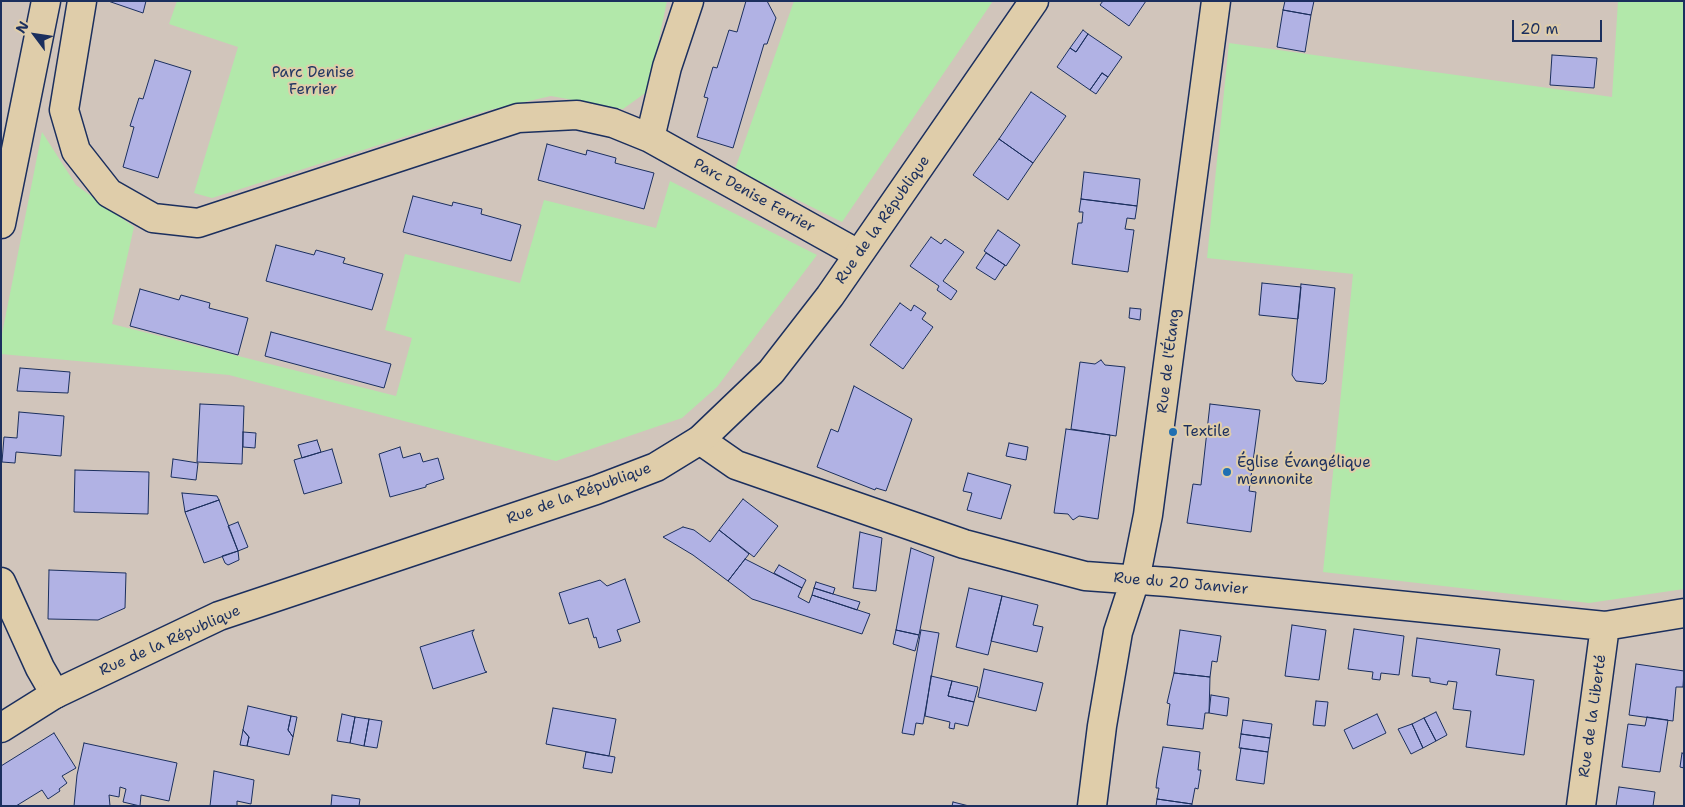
<!DOCTYPE html>
<meta charset="utf-8">
<style>
body{margin:0}
#map{position:relative;width:1685px;height:807px;overflow:hidden;background:#d1c5bb;font-family:"Shantell Sans",sans-serif}
canvas{display:block}
.frame{position:absolute;inset:0;border:2px solid #1b2f5e;pointer-events:none}
.north{position:absolute;left:10px;top:10px;width:50px;height:50px;-webkit-text-stroke:4px #dfcdaa;paint-order:stroke;rotate:301deg;font-size:14px;font-weight:700;line-height:20px;text-align:center;color:#1b2f5e}
.north::after{content:'';display:block;margin:auto;width:18px;height:22px;background:#1b2f5e;clip-path:polygon(50% 0,100% 100%,50% 72%,0 100%)}
.scale{position:absolute;left:1512px;top:20px;width:90px;height:22px;box-sizing:border-box;border:2px solid #1b2f5e;border-top:0;padding-left:6px;font-size:15px;line-height:18px;white-space:nowrap;color:#1b2f5e;-webkit-text-stroke:4px #dfcdaa;paint-order:stroke}
</style>
<div id="map">
<canvas width="1685" height="807"></canvas>
<div class="frame"></div>
<div class="north">N</div>
<div class="scale">20 m</div>
</div>
<script>
const ctx = document.querySelector('canvas').getContext('2d');
ctx.lineJoin = 'round';
function fillPath(path, color) { ctx.fillStyle = color; ctx.fill(path, 'evenodd'); }
const toPath = rows => new Path2D(rows.map(r => 'M' + r).join(''));
function stroke(path, color, width, dash) { ctx.strokeStyle = color; ctx.lineWidth = width; ctx.lineCap = dash ? 'butt' : 'round'; ctx.setLineDash(dash || []); ctx.stroke(path); }
function label(font, color, halo, rows, align = 'center') {
  ctx.font = font + ' "Shantell Sans",sans-serif'; ctx.lineWidth = 4; ctx.setLineDash([]); ctx.textBaseline = 'middle'; ctx.strokeStyle = halo; ctx.fillStyle = color; for (const [text, x, y, turn = 0] of rows) {
    ctx.save(); ctx.translate(x, y); ctx.rotate((+turn || 0) * Math.PI / 180); ctx.textAlign = isNaN(turn) ? turn : align; if (halo) ctx.strokeText(text, 0, 0); ctx.fillText(text, 0, 0); ctx.restore();
  }
}
fillPath(toPath([
 [177,1,667,1,648,91,623,109,551,96,489,110,212,198,194,193,238,47,169,24],
 [794,1,993,1,842,222,735,169],
 [1618,1,1684,1,1684,589,1589,603,1323,572,1353,274,1207,258,1229,43,1612,97],
 [42,132,76,185,134,227,112,324,396,396,412,338,385,330,405,254,520,283,544,200,656,228,670,181,817,255,717,387,682,418,556,461,229,375,1,354,1,339]
]), '#b2e8aa');
const building = toPath([
 [108,1,146,1,143,13,108,1],
 [746,1,767,1,776,18,767,44,764,44,733,148,697,137,708,98,704,97,713,67,717,68,729,30,737,32,746,1],
 [1103,1,1146,1,1129,26,1100,5,1103,1],
 [1285,1,1314,1,1311,15,1283,10,1285,1],
 [1283,10,1311,15,1305,52,1277,47,1283,10],
 [1083,30,1088,34,1076,52,1070,48,1083,30],
 [1088,34,1122,57,1108,77,1102,73,1090,90,1057,67,1070,48,1076,52,1088,34],
 [1552,55,1597,58,1594,88,1550,85,1552,55],
 [155,60,191,71,158,178,123,167,134,127,130,126,139,98,143,99,155,60],
 [1102,73,1108,77,1096,94,1090,90,1102,73],
 [1031,92,1066,116,1033,163,999,139,1031,92],
 [999,139,1033,163,1008,200,973,175,999,139],
 [547,144,586,155,587,150,616,158,615,163,654,173,644,209,538,180,547,144],
 [1084,172,1140,179,1137,206,1081,199,1084,172],
 [413,196,452,206,453,202,482,209,481,214,521,225,511,261,403,232,413,196],
 [1081,199,1137,206,1135,219,1127,218,1126,224,1125,229,1134,230,1128,272,1072,264,1078,223,1082,223,1083,212,1079,212,1081,199],
 [998,230,1020,245,1006,266,984,251,998,230],
 [931,237,941,244,945,239,964,252,943,281,957,291,951,300,937,290,939,286,910,266,931,237],
 [276,245,314,255,316,250,345,258,343,263,383,274,372,310,266,281,276,245],
 [986,253,1005,265,995,280,976,268,986,253],
 [1262,283,1301,287,1298,319,1259,315,1262,283],
 [1301,284,1335,288,1326,381,1323,384,1296,381,1292,375,1301,284],
 [140,289,179,300,181,295,210,303,209,308,248,318,238,355,130,326,140,289],
 [900,303,911,311,914,305,926,313,922,319,933,327,903,369,870,345,900,303],
 [1130,308,1141,309,1140,320,1129,318,1130,308],
 [271,332,391,364,384,388,265,356,271,332],
 [1101,360,1105,365,1125,367,1116,436,1071,429,1080,362,1095,364,1101,360],
 [20,368,70,372,68,393,17,391,20,368],
 [854,386,912,419,886,491,876,488,875,490,817,467,831,429,838,432,854,386],
 [200,404,244,406,242,464,197,462,200,404],
 [1210,404,1260,410,1249,491,1256,492,1251,532,1187,523,1193,484,1201,485,1210,404],
 [19,412,64,416,61,456,16,452,15,463,2,462,4,437,17,438,19,412],
 [1066,429,1110,435,1098,519,1079,516,1073,520,1068,514,1054,513,1066,429],
 [243,432,256,433,255,448,243,447,243,432],
 [317,440,321,452,302,458,298,445,317,440],
 [1009,443,1028,447,1026,460,1006,456,1009,443],
 [400,447,403,458,420,453,423,462,438,458,444,479,426,485,426,487,390,497,379,454,400,447],
 [332,449,342,483,304,494,294,460,332,449],
 [173,459,198,463,196,480,171,477,173,459],
 [75,470,149,472,148,514,74,512,75,470],
 [968,473,1011,485,1001,519,967,510,972,493,963,491,968,473],
 [182,493,217,496,219,500,185,512,182,493],
 [743,499,778,526,754,557,719,530,743,499],
 [219,500,238,551,204,563,185,512,219,500],
 [238,522,248,547,238,551,228,526,238,522],
 [683,527,694,530,710,542,719,530,749,554,728,581,693,555,663,537,683,527],
 [860,532,882,538,876,591,853,588,860,532],
 [911,548,934,557,919,635,896,630,911,548],
 [238,551,239,560,228,565,225,563,222,556,238,551],
 [745,559,802,588,798,597,809,603,812,595,870,614,862,634,752,599,728,581,745,559],
 [779,565,806,580,802,588,774,573,779,565],
 [49,570,126,573,125,608,98,620,48,619,49,570],
 [625,579,640,622,617,630,621,641,599,648,596,637,594,638,588,618,569,624,559,593,600,580,607,586,625,579],
 [816,582,835,588,833,594,814,588,816,582],
 [814,588,833,594,860,602,857,610,812,595,814,588],
 [969,588,1002,596,988,655,956,647,969,588],
 [1002,596,1038,605,1033,625,1043,627,1037,652,991,641,1002,596],
 [1292,625,1326,630,1319,680,1285,676,1292,625],
 [1354,629,1404,636,1399,675,1381,673,1380,680,1372,679,1373,672,1348,669,1354,629],
 [474,630,472,633,485,671,487,672,433,689,420,647,474,630],
 [896,630,919,635,915,651,893,644,896,630],
 [921,630,939,633,923,724,916,723,914,735,902,733,921,630],
 [1180,630,1221,636,1217,662,1212,661,1210,677,1174,673,1180,630],
 [1417,638,1500,649,1496,675,1534,680,1524,755,1466,747,1471,711,1453,709,1457,682,1448,681,1447,685,1430,682,1430,678,1412,676,1417,638],
 [1636,664,1684,671,1683,687,1676,687,1673,721,1629,715,1636,664],
 [984,669,1043,683,1036,711,978,697,984,669],
 [1174,673,1210,677,1209,713,1205,713,1203,729,1167,725,1170,704,1167,703,1174,673],
 [931,676,952,681,948,696,974,702,968,726,955,723,954,729,949,728,950,722,925,716,931,676],
 [952,681,978,687,974,702,948,696,952,681],
 [1211,695,1229,698,1227,716,1209,713,1211,695],
 [1316,701,1328,702,1325,726,1313,725,1316,701],
 [248,706,291,716,288,730,293,737,289,755,247,746,249,737,243,730,248,706],
 [553,708,616,719,609,756,546,744,553,708],
 [1436,712,1447,735,1436,741,1424,718,1436,712],
 [342,714,355,717,350,743,337,741,342,714],
 [1377,714,1386,733,1353,749,1344,730,1377,714],
 [291,716,297,717,293,737,288,730,291,716],
 [355,717,369,719,364,746,350,743,355,717],
 [1647,717,1668,720,1660,772,1622,767,1628,724,1645,726,1647,717],
 [1424,718,1436,741,1423,748,1412,724,1424,718],
 [369,719,382,721,377,748,364,746,369,719],
 [1243,720,1272,724,1270,738,1241,734,1243,720],
 [1412,724,1423,748,1411,754,1398,729,1412,724],
 [243,730,249,737,247,746,240,745,243,730],
 [54,733,76,768,62,776,67,783,59,789,60,791,48,799,42,790,16,806,1,806,1,766,54,733],
 [1241,734,1270,738,1268,752,1239,748,1241,734],
 [84,743,177,763,169,801,141,795,140,806,123,802,126,789,120,787,119,797,109,795,110,806,74,806,77,775,84,743],
 [1163,747,1200,752,1198,770,1201,770,1198,789,1195,788,1192,804,1157,799,1159,788,1156,788,1157,779,1163,747],
 [1241,748,1268,752,1264,784,1236,780,1241,748],
 [586,752,615,757,612,773,583,768,586,752],
 [1682,753,1684,754,1684,768,1680,767,1682,753],
 [214,771,254,780,251,804,237,801,237,806,210,806,214,771],
 [1619,787,1655,792,1653,806,1616,806,1619,787],
 [332,795,360,799,359,806,331,806,332,795],
 [1157,799,1192,804,1192,806,1156,806,1157,799],
 [953,802,969,806,952,806,953,802]
]);
fillPath(building, '#b1b2e4');
stroke(building, '#1b2f5e', 1);
const minor = toPath([
 [82,1,64,110,76,151,109,193,153,218,198,223,518,118,577,115,613,123,650,138,858,254],
 [650,138,667,67,689,1],
 [1,224,46,1],
 [700,440,736,465,964,544,1085,576,1168,582,1605,626,1684,613],
 [1,582,40,668,55,694],
 [1092,806,1102,726,1118,632,1135,580,1148,515,1216,1],
 [1581,806,1605,626]
]);
const secondary = toPath([
 [1,728,55,694,219,616,596,490,656,467,700,440,771,372,830,296,1034,1]
]);
stroke(minor, '#1b2f5e', 31);
stroke(secondary, '#1b2f5e', 31);
stroke(minor, '#dfcdaa', 28);
stroke(secondary, '#dfcdaa', 28);
for (const [x, y, r, color] of [
 [1173,432,5,"#1f6fb2"],
 [1227,472,5,"#1f6fb2"]
]) { const dot = new Path2D(); dot.arc(x, y, r, 0, 2 * Math.PI); ctx.fillStyle = color; ctx.fill(dot); stroke(dot, '#dfcdaa', 2); }
label('15px', '#233862', '#dfcdaa', [
 ["Parc Denise",313,73],
 ["Ferrier",313,90]
]);
label('15px', '#1b2f5e', '#dfcdaa', [
 ["Parc Denise Ferrier",754,196,29],
 ["Rue de la République",883,220,-55],
 ["Rue de l'Étang",1169,361,-83],
 ["Rue de la République",579,494,-20],
 ["Rue du 20 Janvier",1181,584,5],
 ["Rue de la République",170,641,-24],
 ["Rue de la Liberté",1593,716,-82]
]);
label('15px', '#1b2f5e', '#dfcdaa', [
 ["Textile",1183,432],
 ["Église Évangélique",1237,463],
 ["mennonite",1237,480]
], 'left');
</script>
